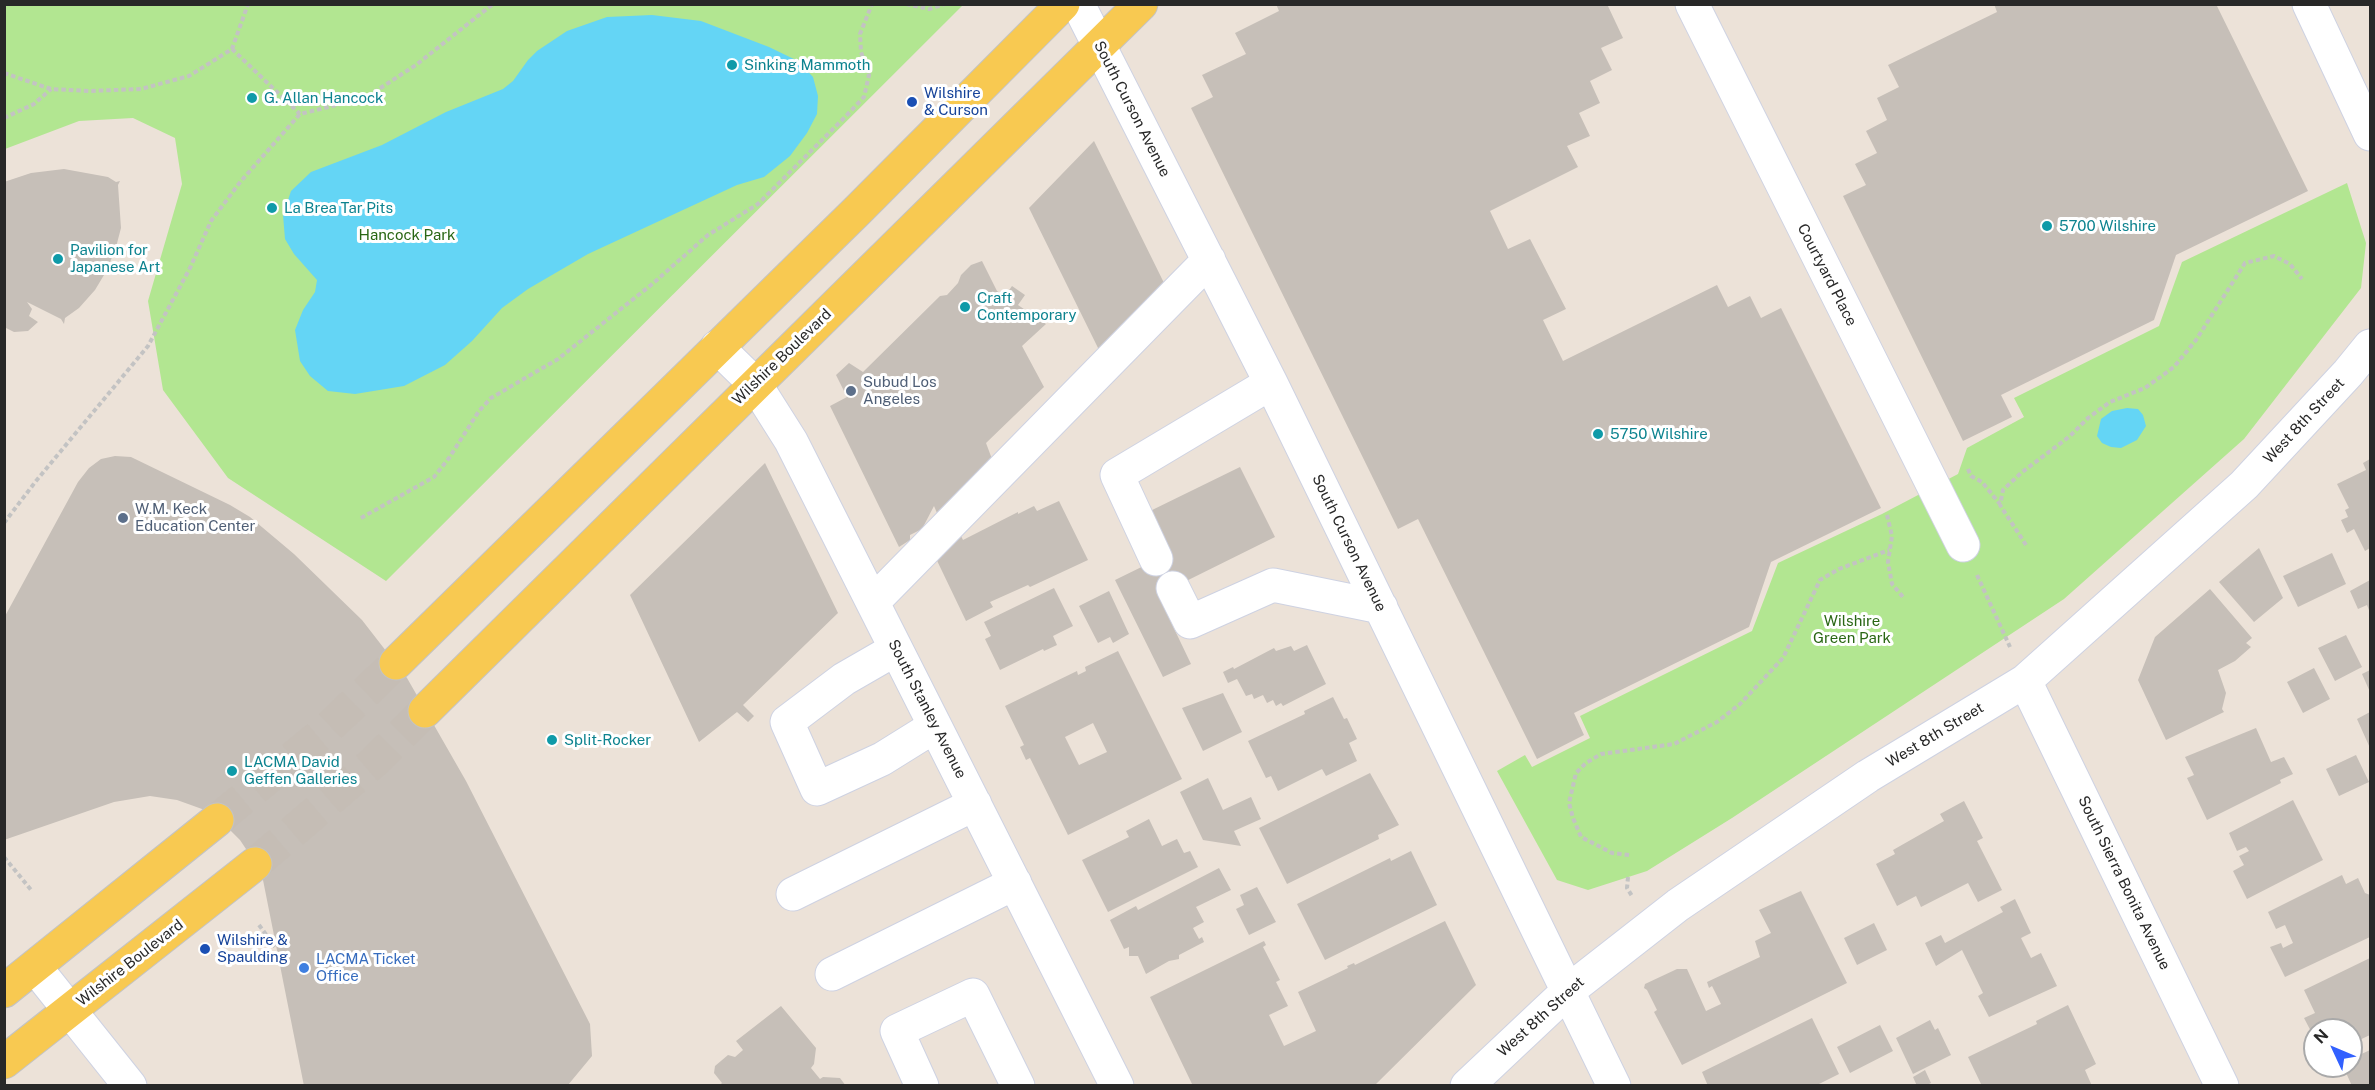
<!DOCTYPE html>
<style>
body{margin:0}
#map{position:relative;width:2375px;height:1090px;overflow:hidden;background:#ece2d8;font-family:"Public Sans",sans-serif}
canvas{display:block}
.frame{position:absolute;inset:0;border:6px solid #282828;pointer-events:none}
.north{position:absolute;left:2303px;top:1018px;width:60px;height:60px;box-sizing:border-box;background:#fff;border:2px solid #a9a9a9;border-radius:50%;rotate:314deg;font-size:16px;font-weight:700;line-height:24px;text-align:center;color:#282828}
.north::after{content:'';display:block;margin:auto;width:21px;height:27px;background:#3261ff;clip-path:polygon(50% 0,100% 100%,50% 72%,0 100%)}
</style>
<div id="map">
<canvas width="2375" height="1090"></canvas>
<div class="frame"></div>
<div class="north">N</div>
</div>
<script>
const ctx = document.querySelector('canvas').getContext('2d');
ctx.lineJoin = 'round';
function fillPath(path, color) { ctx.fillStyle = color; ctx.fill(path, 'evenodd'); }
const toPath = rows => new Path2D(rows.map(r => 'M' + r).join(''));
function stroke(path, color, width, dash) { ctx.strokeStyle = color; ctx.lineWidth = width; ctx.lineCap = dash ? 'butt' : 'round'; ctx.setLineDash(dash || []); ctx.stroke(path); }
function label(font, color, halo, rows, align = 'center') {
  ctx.font = font + ' "Public Sans",sans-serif'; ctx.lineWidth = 6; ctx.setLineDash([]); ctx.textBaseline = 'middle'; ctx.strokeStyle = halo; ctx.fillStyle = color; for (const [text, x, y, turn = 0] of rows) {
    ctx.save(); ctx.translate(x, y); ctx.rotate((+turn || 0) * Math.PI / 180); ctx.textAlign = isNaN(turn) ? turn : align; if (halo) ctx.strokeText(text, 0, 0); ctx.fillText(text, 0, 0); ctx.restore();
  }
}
fillPath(toPath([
 [5,5,963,5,386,581,228,478,163,390,148,301,182,184,175,138,133,118,79,121,5,149],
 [2347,183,2366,243,2361,288,2244,439,2064,599,1732,818,1647,871,1588,890,1557,880,1497,771,1525,755,1532,767,1590,738,1580,716,1752,631,1778,563,1882,514,1958,474,1967,448,2024,417,2014,398,2159,326,2182,262]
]), '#b2e691');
fillPath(toPath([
 [652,15,701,21,769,47,798,61,813,77,818,96,817,114,807,133,790,156,764,177,737,185,588,254,528,289,502,308,472,341,445,365,404,386,355,394,328,391,310,376,300,361,295,330,303,310,315,292,317,280,294,254,285,239,283,215,291,191,311,172,382,145,446,112,503,89,513,81,528,60,537,51,567,31,607,17],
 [2127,408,2138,409,2143,415,2146,426,2137,440,2121,448,2111,447,2102,443,2097,436,2101,419,2112,411]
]), '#64d5f5');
fillPath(toPath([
 [1276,4,1607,4,1623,38,1601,48,1612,70,1590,81,1600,103,1579,113,1590,136,1567,146,1578,167,1490,211,1508,249,1530,239,1566,309,1543,320,1563,361,1717,285,1728,307,1750,296,1761,318,1781,308,1881,508,1771,562,1749,627,1574,713,1584,735,1537,759,1418,519,1398,529,1191,108,1213,97,1202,75,1246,54,1235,33,1279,11],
 [1994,4,2216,4,2308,191,2176,255,2154,320,2001,395,2012,417,1963,441,1843,196,1866,185,1855,164,1877,153,1866,131,1887,120,1877,98,1899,87,1888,65,1997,12],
 [1094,141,1166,287,1100,352,1029,208],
 [64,169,108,177,116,182,120,181,118,185,121,228,116,247,107,270,95,290,79,308,65,318,64,324,61,319,27,302,32,309,29,316,38,322,28,331,14,332,4,327,4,182,31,173],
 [982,261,997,291,1005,296,1012,286,1025,295,1018,305,1046,324,1022,346,1044,387,986,443,992,459,937,513,934,506,922,529,910,535,910,540,899,547,830,406,847,397,836,375,849,363,863,372,940,296,947,295,958,283,961,275,971,265],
 [115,456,131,457,230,505,250,517,294,554,362,620,407,678,466,781,590,1024,592,1056,568,1085,304,1086,263,880,252,858,240,840,226,826,202,809,177,800,150,796,114,802,4,840,4,618,78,482,89,468,101,459],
 [2370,459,2370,548,2365,551,2354,529,2347,533,2341,520,2348,517,2345,510,2349,508,2337,484,2366,470,2363,463],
 [765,463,838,613,743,705,754,716,748,722,737,712,699,742,630,595],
 [1240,467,1275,537,1158,595,1191,664,1163,677,1115,580,1166,555,1146,513],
 [1059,501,1088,560,1030,587,1028,585,990,602,993,607,966,621,930,546,959,532,963,540,1018,512,1018,514,1034,506,1037,511],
 [2259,548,2283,598,2254,622,2219,582],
 [2332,553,2346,584,2298,607,2283,576],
 [2370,580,2370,613,2367,605,2358,609,2350,591],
 [1054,588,1073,626,1053,636,1057,645,1044,651,1043,649,1000,670,985,639,991,636,984,622],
 [2210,589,2252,638,2246,643,2251,647,2235,661,2218,670,2226,693,2222,709,2224,712,2166,740,2138,680,2155,637],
 [1109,591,1129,634,1113,643,1110,637,1098,643,1079,606],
 [2346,635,2362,667,2335,681,2318,648],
 [1307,645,1326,684,1283,706,1281,703,1276,706,1273,700,1267,703,1263,695,1254,699,1252,694,1246,696,1237,679,1228,683,1223,672,1233,667,1234,669,1274,648,1276,651,1291,646,1294,651],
 [1118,651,1182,779,1068,835,1030,758,1026,760,1020,747,1024,745,1005,706,1077,671,1078,675,1086,671,1085,667],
 [1093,723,1107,752,1079,765,1065,737],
 [2314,668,2330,699,2303,713,2287,682],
 [2370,670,2370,692,2362,674],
 [1223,693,1242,732,1203,751,1182,708],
 [1333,697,1344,719,1347,718,1357,739,1349,743,1357,761,1326,776,1322,769,1278,791,1271,776,1266,778,1248,741,1305,714,1304,711],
 [2370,712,2370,748,2357,719],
 [2256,728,2271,762,2284,757,2293,774,2280,780,2281,783,2207,820,2187,778,2194,775,2185,757],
 [2356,755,2369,782,2339,796,2326,769],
 [1370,773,1399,825,1378,835,1379,839,1287,884,1259,828],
 [1208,778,1223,810,1251,797,1261,819,1234,831,1241,846,1203,840,1180,792],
 [2293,800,2323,860,2247,899,2233,871,2244,865,2239,856,2249,851,2246,847,2237,851,2229,833],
 [1964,801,1983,838,1977,841,2002,890,1978,902,1968,883,1921,907,1916,896,1897,906,1876,864,1895,854,1893,850,1944,821,1940,814],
 [1149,819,1162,846,1177,839,1184,853,1190,851,1198,867,1108,912,1082,860,1129,837,1126,831],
 [1411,851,1437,905,1325,960,1297,904,1390,858,1391,861],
 [1219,868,1231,890,1196,907,1204,922,1193,928,1199,939,1202,937,1204,942,1179,955,1179,959,1169,961,1146,974,1138,956,1129,956,1129,947,1124,949,1110,920,1136,906,1138,910],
 [2342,875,2346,884,2358,878,2365,893,2370,895,2370,937,2285,977,2270,947,2281,943,2283,948,2293,943,2285,925,2276,929,2268,912],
 [1257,887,1276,922,1249,935,1236,909,1244,905,1240,895],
 [1801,891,1847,983,1682,1065,1654,1012,1657,1010,1647,990,1644,988,1645,984,1677,969,1687,969,1706,1011,1721,1004,1712,986,1709,988,1707,982,1760,957,1755,941,1771,933,1759,910],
 [2015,899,2031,933,2021,938,2031,958,2041,953,2057,986,1989,1017,1978,996,1983,993,1962,950,1936,966,1925,943,1941,935,1945,943,2003,912,2000,907],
 [1445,921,1476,985,1374,1086,1193,1086,1150,997,1264,941,1266,945,1263,947,1280,980,1276,982,1288,1006,1269,1015,1284,1046,1316,1031,1298,992,1348,968,1347,966,1354,963,1355,965],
 [1874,923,1887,950,1857,965,1844,938],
 [2370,958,2370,1035,2351,1044,2351,1030,2315,1030,2315,1039,2304,1018,2315,1013,2304,990],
 [2068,1005,2096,1064,2085,1070,2092,1086,1982,1086,1968,1057,2037,1024,2036,1021],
 [781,1006,816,1048,814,1064,811,1068,820,1079,823,1077,840,1078,846,1086,719,1086,722,1083,714,1073,715,1066,728,1055,735,1057,743,1050,736,1041],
 [1812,1018,1839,1074,1815,1086,1708,1086,1702,1072],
 [1930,1020,1935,1030,1938,1028,1951,1055,1913,1074,1896,1038],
 [1880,1025,1893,1051,1850,1073,1837,1047],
 [2370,1050,2370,1086,2352,1086,2343,1066,2351,1066,2351,1059],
 [1925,1070,1931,1083,1925,1086,1917,1086,1913,1077]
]), '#c6bfb8');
stroke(toPath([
 [217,820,325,731,396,663],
 [255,864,374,762,425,711]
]), '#c5bdb5', 33, [33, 16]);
const minor = toPath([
 [1078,4,1271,383,1614,1086],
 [1692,4,1963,545],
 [2309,4,2370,134],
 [717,347,755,384,791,441,1117,1086],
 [1156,559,1117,475,1271,383],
 [1173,588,1190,622,1273,585,1381,607],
 [873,602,1209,260],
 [896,649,844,679,787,722,817,789,882,759,935,726],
 [2025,681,2222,1086],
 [793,894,975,804],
 [35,967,130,1086],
 [832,974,1015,883],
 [922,1086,897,1031,973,995,1018,1086],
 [1467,1086,1568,991,1678,905,1868,776,2025,681,2244,485,2348,373,2370,346]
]);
const major = toPath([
 [396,663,857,211,1063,4],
 [425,711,1141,4],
 [4,991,217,820],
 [4,1062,255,864]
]);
stroke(minor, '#ced2e2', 35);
stroke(major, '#c3c3c3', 35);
stroke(toPath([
 [906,4,929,9,945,4],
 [232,49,300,114],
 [4,73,51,89,89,91,141,89,189,76,232,49,248,4],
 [4,118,34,104,51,89],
 [1968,469,1971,476,1982,482,2000,504],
 [1887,515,1892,536,1888,562,1892,584,1903,597],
 [361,518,434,477,449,458,479,411,491,398,558,359,651,285,708,235,758,204,845,117,864,97,869,75,861,52,860,34,872,4],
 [4,523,36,481,148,346,190,268,211,221,241,181,300,114,365,98,416,65,493,4],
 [2026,545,2000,505,2003,490,2021,473,2070,436,2088,418,2110,402,2145,388,2174,367,2196,340,2245,263,2274,256,2290,264,2302,279],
 [1977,575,2010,647],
 [1629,855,1612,853,1581,837,1573,818,1569,803,1576,773,1586,763,1601,754,1674,744,1717,722,1740,704,1783,658,1820,580,1839,569,1889,550],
 [4,857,32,891],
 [1628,877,1627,888,1632,896],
 [259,925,276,948]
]), '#c3c3c3', 4, [4.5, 3]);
stroke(minor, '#fff', 33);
stroke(major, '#f8c951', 33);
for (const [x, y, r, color] of [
 [732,65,6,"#0f9aa8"],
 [252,98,6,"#0f9aa8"],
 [912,102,6,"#1a4fb4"],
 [272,208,6,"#0f9aa8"],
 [2047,226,6,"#0f9aa8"],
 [58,259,6,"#0f9aa8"],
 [965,307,6,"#0f9aa8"],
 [851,391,6,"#5c6f8a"],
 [1598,434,6,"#0f9aa8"],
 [123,518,6,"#5c6f8a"],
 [552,740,6,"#0f9aa8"],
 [232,771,6,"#0f9aa8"],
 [205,949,6,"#1a4fb4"],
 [304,968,6,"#3f7fe0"]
]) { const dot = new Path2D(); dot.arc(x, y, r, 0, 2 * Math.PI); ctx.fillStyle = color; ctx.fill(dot); stroke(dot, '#fff', 2); }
label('15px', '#0d838f', '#fff', [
 ["Sinking Mammoth",744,65],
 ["G. Allan Hancock",264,98],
 ["La Brea Tar Pits",284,208],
 ["5700 Wilshire",2059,226],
 ["Pavilion for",70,250],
 ["Japanese Art",70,267],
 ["Craft",977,298],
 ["Contemporary",977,315],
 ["5750 Wilshire",1610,434],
 ["Split-Rocker",564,740],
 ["LACMA David",244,762],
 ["Geffen Galleries",244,779]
], 'left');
label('15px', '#164399', '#fff', [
 ["Wilshire",924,93],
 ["& Curson",924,110],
 ["Wilshire &",217,940],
 ["Spaulding",217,957]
], 'left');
label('15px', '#282828', '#fff', [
 ["South Curson Avenue",1132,109,63],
 ["Courtyard Place",1827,275,63],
 ["Wilshire Boulevard",782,357,-44],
 ["West 8th Street",2304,421,-47],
 ["South Curson Avenue",1349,543,64],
 ["South Stanley Avenue",927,709,63],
 ["West 8th Street",1935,735,-31],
 ["South Sierra Bonita Avenue",2124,883,64],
 ["Wilshire Boulevard",130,963,-38],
 ["West 8th Street",1541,1017,-42]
]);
label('15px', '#2a6715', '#fff', [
 ["Hancock Park",407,235],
 ["Wilshire",1852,621],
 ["Green Park",1852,638]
]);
label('15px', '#4e5e75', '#fff', [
 ["Subud Los",863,382],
 ["Angeles",863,399],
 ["W.M. Keck",135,509],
 ["Education Center",135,526]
], 'left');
label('15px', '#366cbe', '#fff', [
 ["LACMA Ticket",316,959],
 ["Office",316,976]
], 'left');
</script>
